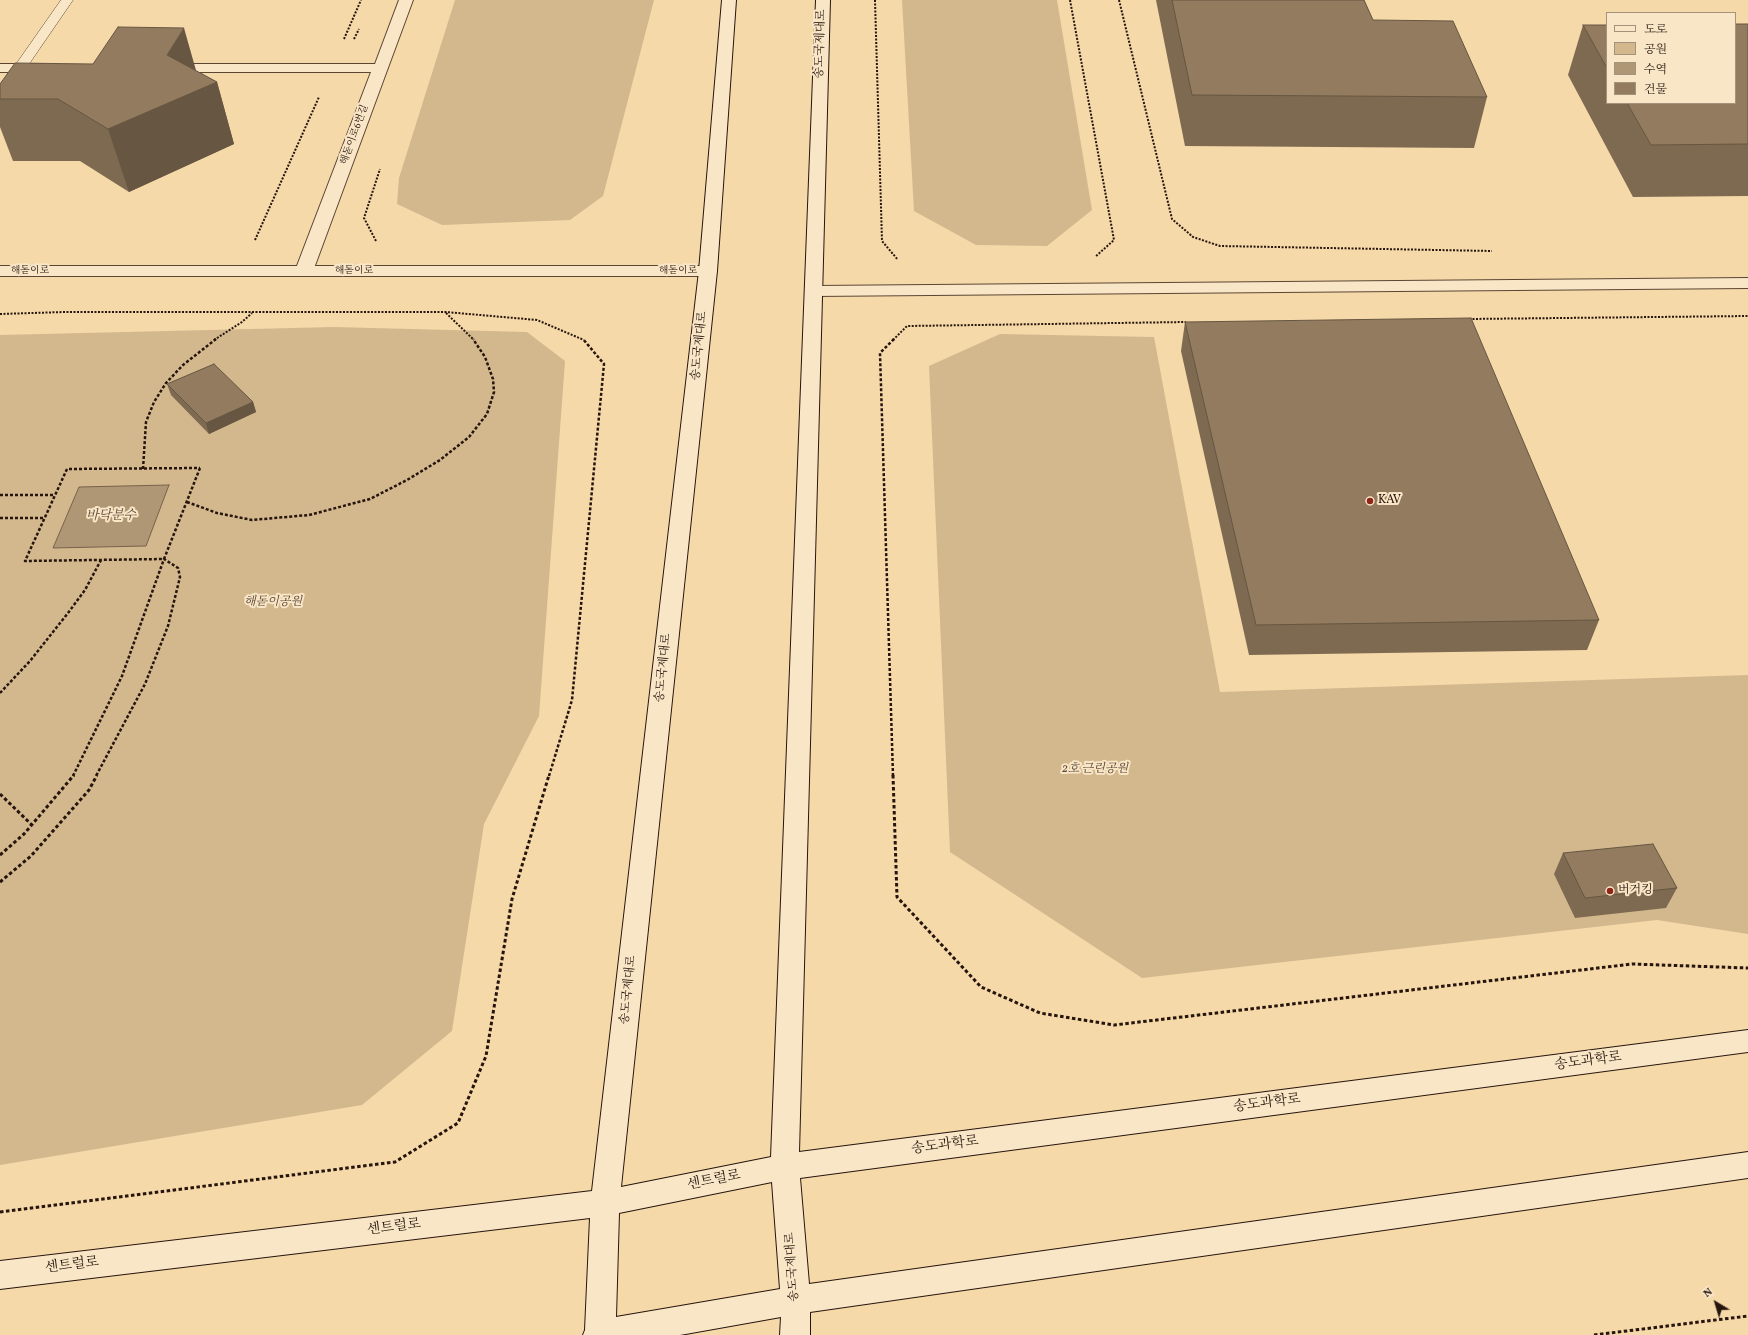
<!DOCTYPE html>
<meta charset="utf-8">
<style>
body{margin:0}
#map{position:relative;width:1748px;height:1335px;overflow:hidden;background:#f6d9a9;font-family:Vollkorn,"Noto Serif KR",serif}
canvas{display:block}
.legend{position:absolute;left:1606px;top:12px;width:130px;height:92px;box-sizing:border-box;background:#f9e6c7;border:1px solid #a5927d;margin:0;padding:5px 7px;list-style:none;font-size:12px;color:#26150d}
.legend li{display:flex;align-items:center;gap:8px;height:20px}
.legend b{width:20px;border:1px solid #a5927d}
.north{position:absolute;left:1696px;top:1283px;width:40px;height:40px;-webkit-text-stroke:3px #f9e6c7;paint-order:stroke;rotate:322deg;font-size:11px;font-weight:700;line-height:16px;text-align:center;color:#26150d}
.north::after{content:'';display:block;margin:auto;width:14px;height:18px;background:#26150d;clip-path:polygon(50% 0,100% 100%,50% 72%,0 100%)}
</style>
<div id="map">
<canvas width="1748" height="1335"></canvas>
<ul class="legend">
<li><b style="height:5px;background:#f9e6c7"></b>도로</li>
<li><b style="height:11px;background:#d3b88e"></b>공원</li>
<li><b style="height:11px;background:#af9674"></b>수역</li>
<li><b style="height:11px;background:#927b5e"></b>건물</li>
</ul>
<div class="north">N</div>
</div>
<script>
const ctx = document.querySelector('canvas').getContext('2d');
ctx.lineJoin = 'round';
function fillPath(path, color) { ctx.fillStyle = color; ctx.fill(path, 'evenodd'); }
const toPath = rows => new Path2D(rows.map(r => 'M' + r).join(''));
function stroke(path, color, width, dash) { ctx.strokeStyle = color; ctx.lineWidth = width; ctx.lineCap = dash ? 'butt' : 'round'; ctx.setLineDash(dash || []); ctx.stroke(path); }
function label(font, color, halo, rows, align = 'center') {
  ctx.font = font + ' Vollkorn,"Noto Serif KR",serif'; ctx.lineWidth = 4; ctx.setLineDash([]); ctx.textBaseline = 'middle'; ctx.strokeStyle = halo; ctx.fillStyle = color; for (const [text, x, y, turn = 0] of rows) {
    ctx.save(); ctx.translate(x, y); ctx.rotate((+turn || 0) * Math.PI / 180); ctx.textAlign = isNaN(turn) ? turn : align; if (halo) ctx.strokeText(text, 0, 0); ctx.fillText(text, 0, 0); ctx.restore();
  }
}
fillPath(toPath([
 [455,0,654,0,603,196,570,220,442,225,397,204,399,178],
 [902,0,1057,0,1092,210,1047,246,976,245,914,211],
 [334,327,527,332,565,361,539,716,484,824,452,1031,362,1105,0,1165,0,335],
 [1000,334,1154,337,1220,692,1748,675,1748,934,1657,920,1142,978,950,852,929,366]
]), '#d3b88e');
const water = toPath([
 [169,485,146,546,53,548,79,487,169,485]
]);
fillPath(water, '#af9674');
stroke(water, '#78624b', 1);
const service = toPath([
 [61,0,73,0,5,99,0,100,0,87,61,0]
]);
const minor = toPath([
 [399,0,413,0,313,271,310,275,304,276,298,275,295,271,371,72,165,72,160,71,158,68,160,65,165,64,375,64,399,0],
 [0,64,41,64,46,65,48,68,46,71,41,72,0,72,0,64],
 [1748,278,1748,288,814,296,808,295,805,291,808,287,814,286,1748,278]
]);
const tertiary = toPath([
 [0,266,708,266,714,267,717,271,714,275,708,276,0,276,0,266]
]);
const secondary = toPath([
 [722,0,736,0,717,271,621,1187,771,1157,816,0,830,0,799,1152,1748,1030,1748,1052,800,1178,809,1284,1748,1152,1748,1178,810,1312,810,1335,780,1335,781,1317,680,1335,583,1335,585,1330,590,1218,0,1289,0,1261,592,1191,699,271,722,0],
 [772,1182,780,1289,616,1317,619,1213,772,1182]
]);
stroke(service, '#5a4634', 1);
stroke(minor, '#5a4634', 2);
stroke(tertiary, '#5a4634', 2);
stroke(secondary, '#26150d', 2);
stroke(toPath([
 [875,0,882,241,898,260],
 [1070,0,1114,240,1095,257],
 [1119,0,1172,219,1193,237,1220,246,1492,251],
 [344,39,361,0],
 [354,39,359,29],
 [255,240,319,97],
 [376,241,364,218,380,169],
 [446,313,474,340],
 [0,314,64,312,446,312,537,320,584,340],
 [1469,319,1748,316],
 [214,340,242,322,252,313],
 [893,340,907,326,1186,322]
]), '#26150d', 2, [2, 1.5]);
stroke(toPath([
 [200,468,164,559,25,561,67,469,200,468],
 [143,469,146,422,154,402,166,383,183,365,216,339],
 [0,495,55,495],
 [187,502,217,513,252,520,309,515,370,499,407,480,440,460,469,437,487,414,494,392,493,379,485,357,473,339],
 [0,518,45,518],
 [0,693,30,661,68,613,85,590,101,560],
 [73,776,122,676,164,559,178,568,180,577,168,626,145,684,96,776],
 [549,776,572,700,604,364,583,339],
 [893,776,880,353,894,339]
]), '#26150d', 2.5, [3, 2]);
stroke(toPath([
 [893,775,897,897,981,987,1040,1013,1114,1025,1632,964,1748,968],
 [0,794,32,825],
 [0,855,24,834,74,775],
 [0,882,31,856,89,790,97,775],
 [0,1212,395,1162,458,1123,486,1056,512,899,549,775],
 [1594,1335,1748,1316]
]), '#26150d', 3, [3.5, 2.5]);
fillPath(service, '#f9e6c7');
fillPath(minor, '#f9e6c7');
fillPath(tertiary, '#f9e6c7');
fillPath(secondary, '#f9e6c7');
fillPath(toPath([
 [1156,0,1364,0,1373,20,1487,97,1474,148,1185,146],
 [1748,24,1748,196,1633,197,1568,75,1583,25,1607,25,1607,103,1735,103],
 [196,71,217,82,234,144,129,192,80,161,13,161,0,127,0,84],
 [1185,322,1599,620,1587,650,1249,655,1181,351],
 [167,384,253,402,256,412,209,434,171,395],
 [1563,853,1677,888,1666,908,1575,918,1554,874]
]), '#7e6a51');
fillPath(toPath([
 [184,28,201,88,217,82,234,144,129,192,108,129,167,55],
 [253,402,256,412,209,434,206,423]
]), '#665642');
const building = toPath([
 [1172,0,1364,0,1373,20,1453,21,1487,97,1192,95,1172,0],
 [1735,24,1748,24,1748,144,1651,145,1627,103,1735,103,1735,24],
 [1583,25,1607,25,1607,68,1583,25],
 [118,27,184,28,167,55,217,82,108,129,58,99,0,99,0,84,15,63,93,64,118,27],
 [1471,318,1599,620,1256,625,1185,322,1471,318],
 [214,364,253,402,206,423,167,384,214,364],
 [1653,844,1677,888,1585,898,1563,853,1653,844]
]);
fillPath(building, '#927b5e');
stroke(building, '#665642', 1);
for (const [x, y, r, color] of [
 [1370,501,4,"#8f2418"],
 [1610,891,4,"#8f2418"]
]) { const dot = new Path2D(); dot.arc(x, y, r, 0, 2 * Math.PI); ctx.fillStyle = color; ctx.fill(dot); stroke(dot, '#f9e6c7', 1.5); }
label('10px', '#26150d', '#f9e6c7', [
 ["해돋이로6번길",355,135,-70],
 ["해돋이로",30,271],
 ["해돋이로",354,271],
 ["해돋이로",678,271]
]);
label('12px', '#26150d', '#f9e6c7', [
 ["송도국제대로",821,44,-88],
 ["송도국제대로",700,346,-84],
 ["송도국제대로",664,668,-84],
 ["송도국제대로",629,990,-84],
 ["송도국제대로",793,1267,-94]
]);
label('12px', '#26150d', '#f9e6c7', [
 ["KAV",1378,501],
 ["버거킹",1618,891]
], 'left');
label('italic 12px', '#5a4634', '#f9e6c7', [
 ["해돋이공원",273,603],
 ["2호 근린공원",1095,770]
]);
label('italic 13px', '#5d4936', '#f9e6c7', [
 ["바닥분수",111,517]
]);
label('14px', '#26150d', '#f9e6c7', [
 ["송도과학로",1588,1062,-7],
 ["송도과학로",1267,1104,-7],
 ["송도과학로",945,1146,-7],
 ["센트럴로",714,1181,-11],
 ["센트럴로",394,1228,-7],
 ["센트럴로",72,1266,-7]
]);
</script>
